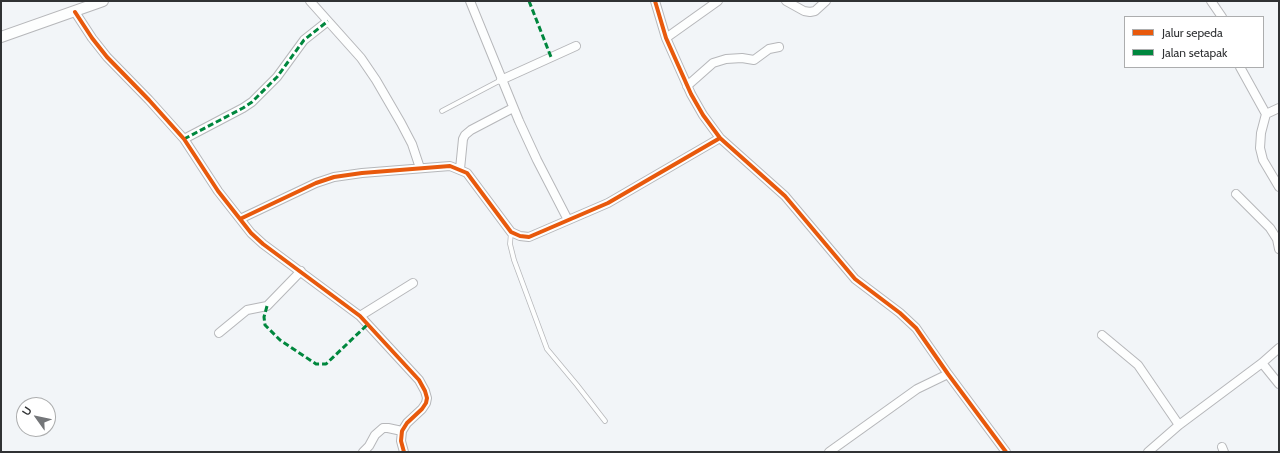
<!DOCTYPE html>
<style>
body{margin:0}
#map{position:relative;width:1280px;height:453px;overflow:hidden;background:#f2f5f8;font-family:Cabin,sans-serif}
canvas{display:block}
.frame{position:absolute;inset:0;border:2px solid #303234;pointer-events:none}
.legend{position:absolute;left:1124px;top:16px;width:140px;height:52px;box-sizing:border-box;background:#fff;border:1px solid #acadae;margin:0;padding:5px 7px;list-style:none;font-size:12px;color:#303234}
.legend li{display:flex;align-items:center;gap:8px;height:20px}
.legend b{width:20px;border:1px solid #acadae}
.north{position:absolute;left:16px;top:397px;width:40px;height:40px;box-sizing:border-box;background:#fff;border:1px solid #acadae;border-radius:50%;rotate:303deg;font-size:11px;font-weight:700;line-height:16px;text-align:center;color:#303234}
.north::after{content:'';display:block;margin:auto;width:14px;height:18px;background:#747679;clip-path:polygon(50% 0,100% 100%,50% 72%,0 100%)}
</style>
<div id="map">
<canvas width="1280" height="453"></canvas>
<div class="frame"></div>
<ul class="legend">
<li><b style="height:5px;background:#e8590c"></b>Jalur sepeda</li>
<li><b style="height:5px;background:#00873e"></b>Jalan setapak</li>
</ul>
<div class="north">U</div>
</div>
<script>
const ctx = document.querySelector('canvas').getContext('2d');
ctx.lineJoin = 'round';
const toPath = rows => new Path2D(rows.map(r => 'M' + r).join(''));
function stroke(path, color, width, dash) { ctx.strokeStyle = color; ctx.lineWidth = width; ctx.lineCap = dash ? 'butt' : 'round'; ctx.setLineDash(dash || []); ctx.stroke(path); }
const service = toPath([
 [442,111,501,80],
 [511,232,510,244,514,260,547,349,577,385,605,421]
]);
const minor = toPath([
 [310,1,361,58,376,80,401,123,412,144,420,168],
 [470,1,519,121,537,160,568,220],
 [655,1,666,38,691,94,703,115,720,138,785,196,855,279,900,313,916,328,948,374,1006,452],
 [786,1,804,11,810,12,815,11,826,1],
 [1211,1,1222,17],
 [75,12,92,38,107,57,149,100,184,139,218,191,251,233,263,244,360,316,419,380,425,391,427,398,426,403,422,409,407,423,402,431,401,441,404,452],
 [666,38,718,1],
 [1240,67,1266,114,1261,133,1260,148,1263,160,1279,187],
 [501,80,576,46],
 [687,86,713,63,726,59,742,58,754,60,769,49,779,47],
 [1266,114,1279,108],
 [184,139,243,108,252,102,277,77,304,40,328,21],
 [460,169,463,139,465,135,471,130,513,108],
 [1236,194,1270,228,1277,239,1279,249],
 [240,219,316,183,334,177,362,173,450,166,467,173,511,232,520,236,529,237,608,203,720,138],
 [360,316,413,283],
 [219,333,247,310,267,306,301,271],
 [1102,335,1138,365,1179,425],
 [1262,363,1279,384],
 [1222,447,1224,452],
 [363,452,369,446,375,435,383,428,388,428,402,431],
 [829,452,917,389,948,374],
 [1148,452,1179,425,1262,363,1279,348]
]);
const tertiary = toPath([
 [1,37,103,1]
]);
stroke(service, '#b6b7ba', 5.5);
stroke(minor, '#b6b7ba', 10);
stroke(tertiary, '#b6b7ba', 12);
stroke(service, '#fdfefe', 4);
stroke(minor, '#fdfefe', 8);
stroke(tertiary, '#fdfefe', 10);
stroke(toPath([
 [529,1,551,57],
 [184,139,243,108,252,102,277,77,304,40,328,21],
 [267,306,264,317,265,325,280,340,316,364,326,364,368,324]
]), '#00873e', 3, [6, 3]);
stroke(toPath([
 [655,1,666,38,691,94,703,115,720,138,785,196,855,279,900,313,916,328,948,374,1006,452],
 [75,12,92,38,107,57,149,100,184,139,218,191,251,233,263,244,360,316,419,380,425,391,427,398,426,403,422,409,407,423,402,431,401,441,404,452],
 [240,219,316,183,334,177,362,173,450,166,467,173,511,232,520,236,529,237,608,203,720,138]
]), '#e8590c', 4);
</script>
